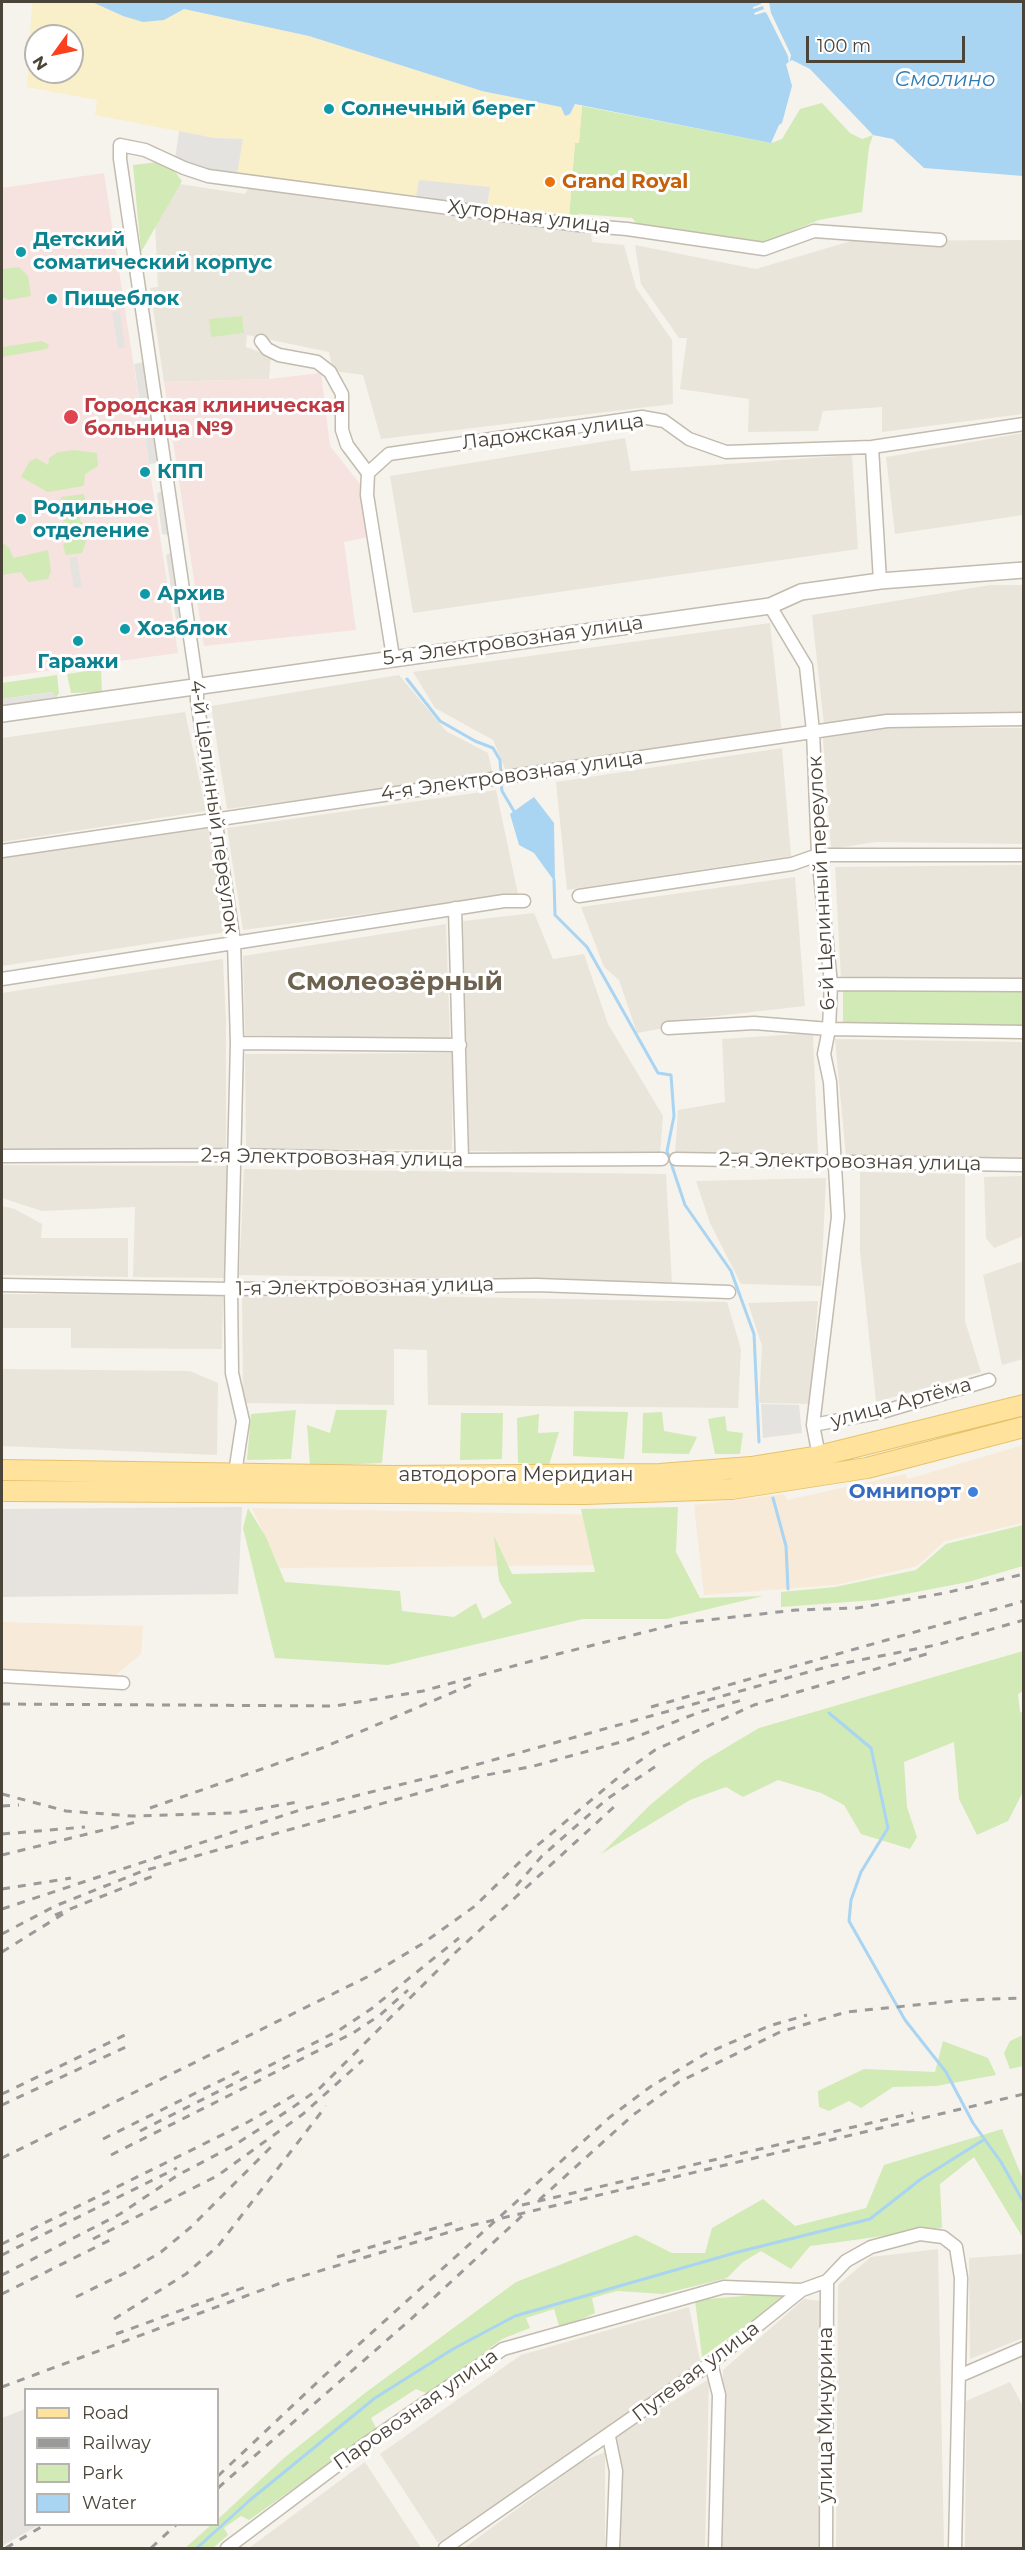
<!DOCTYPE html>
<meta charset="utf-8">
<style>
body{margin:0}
#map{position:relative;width:1025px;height:2550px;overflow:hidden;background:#f6f3ec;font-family:Montserrat,sans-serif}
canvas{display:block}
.frame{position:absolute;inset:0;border:3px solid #4b4439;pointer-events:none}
.legend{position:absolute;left:24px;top:2388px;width:195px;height:138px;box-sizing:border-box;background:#fff;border:2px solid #b7b4b0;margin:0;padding:8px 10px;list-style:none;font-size:18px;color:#4b4439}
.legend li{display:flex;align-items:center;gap:12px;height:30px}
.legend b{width:30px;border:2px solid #b7b4b0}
.north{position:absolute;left:24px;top:24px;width:60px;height:60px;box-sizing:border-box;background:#fff;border:2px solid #b7b4b0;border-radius:50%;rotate:237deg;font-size:16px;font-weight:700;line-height:24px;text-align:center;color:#4b4439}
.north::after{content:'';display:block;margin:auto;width:21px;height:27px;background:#fc3f1d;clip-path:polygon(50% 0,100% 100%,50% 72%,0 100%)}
.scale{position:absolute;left:806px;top:36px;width:159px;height:27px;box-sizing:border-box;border:3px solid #4b4439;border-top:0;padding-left:8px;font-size:18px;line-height:21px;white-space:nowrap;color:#4b4439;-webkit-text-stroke:4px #fff;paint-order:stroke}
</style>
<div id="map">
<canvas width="1025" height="2550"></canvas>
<div class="frame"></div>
<ul class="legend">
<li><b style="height:8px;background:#ffe39c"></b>Road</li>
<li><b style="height:8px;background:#9a9a9a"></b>Railway</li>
<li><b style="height:16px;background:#d2eab5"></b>Park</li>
<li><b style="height:16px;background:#a9d4f2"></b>Water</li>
</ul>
<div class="north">N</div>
<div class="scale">100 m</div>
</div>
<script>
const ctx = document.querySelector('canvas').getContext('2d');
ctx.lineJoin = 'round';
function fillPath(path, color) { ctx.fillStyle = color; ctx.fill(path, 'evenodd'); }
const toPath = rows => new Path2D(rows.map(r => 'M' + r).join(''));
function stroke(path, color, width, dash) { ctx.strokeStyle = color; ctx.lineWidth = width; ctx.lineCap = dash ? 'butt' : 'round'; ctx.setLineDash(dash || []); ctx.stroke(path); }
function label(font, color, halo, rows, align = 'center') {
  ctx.font = font + ' Montserrat,sans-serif'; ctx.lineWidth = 6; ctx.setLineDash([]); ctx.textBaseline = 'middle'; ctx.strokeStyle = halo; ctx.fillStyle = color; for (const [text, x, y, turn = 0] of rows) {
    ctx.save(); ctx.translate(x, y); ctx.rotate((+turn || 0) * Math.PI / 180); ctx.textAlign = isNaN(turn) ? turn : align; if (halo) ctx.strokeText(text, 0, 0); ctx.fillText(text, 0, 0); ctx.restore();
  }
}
fillPath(toPath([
 [153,180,245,194,250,186,506,220,506,223,591,234,592,242,624,245,636,288,672,340,673,404,381,439,363,375,333,371,329,352,247,335,246,347,271,356,269,379,164,382,150,288,158,287],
 [1023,240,1023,414,882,432,882,407,823,411,818,431,748,432,749,399,680,389,687,338,679,338,641,284,635,245,756,269,851,241],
 [1023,433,1023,515,895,534,886,457],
 [625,438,631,471,852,455,858,549,413,613,390,476],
 [990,585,1023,585,1023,712,914,713,824,725,812,615],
 [770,623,782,733,506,771,493,740,435,708,413,672],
 [399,675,446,731,488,753,493,775,227,809,211,706],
 [185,712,206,811,2,842,2,738],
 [888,728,1023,728,1023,844,876,842,831,849,823,738],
 [782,748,791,856,567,890,556,782],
 [496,790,518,894,243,930,227,828],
 [210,828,226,932,2,966,2,858],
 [1023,865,1023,979,841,979,835,867],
 [795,877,805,1006,665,1022,665,1028,637,1033,619,980,604,967,581,907],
 [534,913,553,959,584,954,608,1024,663,1116,660,1154,469,1151,463,921],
 [446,924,450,1039,245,1035,243,956],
 [223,959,226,1020,226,1150,2,1149,2,993],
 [813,1033,818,1155,675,1155,678,1110,725,1102,722,1039],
 [835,1039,1023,1042,1023,1158,846,1157],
 [453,1053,452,1150,246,1149,245,1054],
 [2,1165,227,1166,226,1278,133,1277,135,1207,42,1211,2,1198],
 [244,1169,666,1174,672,1282,239,1275],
 [860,1172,965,1174,965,1321,981,1372,876,1402,860,1251],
 [1023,1176,1023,1236,994,1248,986,1238,984,1177],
 [826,1178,821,1286,741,1284,710,1223,696,1181],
 [2,1206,15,1209,42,1224,41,1238,128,1238,128,1277,2,1275],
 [1023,1261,1023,1359,1002,1365,983,1275],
 [242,1293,727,1302,741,1349,738,1408,428,1405,427,1350,394,1349,394,1405,243,1403],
 [2,1294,223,1295,222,1349,71,1348,71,1328,2,1328],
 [818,1301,810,1404,759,1403,762,1346,748,1303],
 [2,1369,190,1371,218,1383,217,1455,2,1446],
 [938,2249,944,2548,836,2548,838,2285,871,2257],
 [1023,2254,1023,2338,970,2359,969,2258],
 [804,2299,821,2301,820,2548,719,2548,723,2370],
 [689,2307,701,2365,438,2543,380,2454,521,2355],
 [709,2379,705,2548,618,2548,614,2438],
 [1010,2382,1023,2406,1023,2548,965,2548,966,2401],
 [605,2452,605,2548,464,2548,581,2462],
 [365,2462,421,2548,249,2548]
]), '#eae5da');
fillPath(toPath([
 [1023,1445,1023,1523,945,1541,917,1566,836,1585,704,1595,694,1505,784,1494,787,1500,905,1474,908,1479],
 [252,1508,608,1515,610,1565,280,1568],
 [2,1622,143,1626,141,1654,116,1675,2,1672]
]), '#f7ead8');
fillPath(toPath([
 [242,1507,238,1594,2,1597,2,1509],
 [25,2409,26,2524,39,2525,2,2546,2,2418]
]), '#e6e2dd');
fillPath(toPath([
 [104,173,178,653,3,677,2,188],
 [321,373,330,446,360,484,368,537,344,542,356,630,204,646,164,382,269,379]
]), '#f6e3e0');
fillPath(toPath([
 [822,103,850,133,862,139,873,135,869,147,862,212,819,220,766,242,641,228,632,218,580,214,569,217,575,142,579,142,582,106,771,143,782,139,800,109],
 [167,161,182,181,141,252,133,165],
 [19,267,28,276,31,296,9,300,2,297,2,269],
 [242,316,244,333,211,337,209,319],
 [42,341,49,345,47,349,2,357,2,347],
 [74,450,97,453,98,466,85,474,84,486,48,492,21,477,29,462,36,458,48,465,49,458,58,452],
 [84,494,87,511,79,515,81,522,91,527,82,553,66,555,63,546,68,535,73,536,77,533,72,525,63,521,61,497],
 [2,542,10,549,13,558,48,550,51,571,48,579,28,582,21,572,2,575],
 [101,669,102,692,71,693,67,674],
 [57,675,59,693,56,698,52,692,2,699,2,683],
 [843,989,1023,991,1023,1027,843,1025],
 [296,1410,291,1459,247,1460,251,1414],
 [336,1410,387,1410,382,1463,310,1466,307,1425,330,1433],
 [574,1411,628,1412,624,1459,573,1456],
 [662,1412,664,1431,697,1437,689,1454,642,1453,643,1413],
 [461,1413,503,1413,502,1459,460,1460],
 [539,1414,538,1433,559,1432,549,1465,518,1463,517,1418],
 [725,1416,727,1431,743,1433,740,1454,715,1454,708,1419],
 [678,1507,676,1552,700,1598,763,1596,667,1619,583,1619,388,1665,275,1658,243,1528,248,1508,266,1537,285,1582,400,1591,402,1611,454,1617,476,1603,483,1619,512,1603,499,1581,494,1536,512,1574,595,1572,581,1509],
 [1023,1525,1023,1566,968,1582,875,1600,781,1607,781,1592,835,1587,916,1570,946,1544],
 [1023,1651,1023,1691,1018,1694,1020,1712,1023,1713,1023,1792,1008,1821,977,1835,959,1799,954,1742,904,1762,907,1807,917,1837,910,1849,861,1834,844,1805,821,1793,778,1780,743,1797,726,1787,690,1800,601,1854,650,1805,702,1762,759,1728],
 [1023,2035,1023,2066,1010,2069,1004,2053,1010,2041],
 [943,2041,988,2058,996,2075,936,2086,893,2087,861,2108,849,2101,829,2111,819,2107,818,2091,864,2069,935,2072],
 [1002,2129,1023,2179,1023,2238,974,2157,940,2184,942,2228,810,2246,791,2269,761,2251,743,2262,727,2278,663,2294,617,2291,592,2298,595,2313,560,2329,554,2309,526,2318,530,2328,502,2339,429,2394,416,2389,371,2418,377,2430,249,2520,241,2516,224,2528,228,2535,213,2548,185,2548,211,2525,218,2524,218,2519,284,2458,365,2393,516,2282,636,2235,672,2253,705,2253,712,2228,763,2199,795,2226,866,2208,884,2165],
 [793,2292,702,2357,695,2300]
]), '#d2eab5');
fillPath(toPath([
 [32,2,92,2,123,16,164,20,184,9,309,36,482,91,562,107,570,114,575,104,582,106,579,143,575,143,569,217,487,208,490,187,419,181,416,197,237,174,242,139,214,138,95,115,97,100,27,87],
 [36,36,72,36,72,72,36,72]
]), '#f9efc9');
fillPath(toPath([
 [179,131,214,138,243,139,237,174,197,168,175,159],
 [419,180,490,187,487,208,416,197],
 [120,311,125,347,118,349,112,312],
 [144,362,159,463,149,464,134,364],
 [162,490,169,535,162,534,157,494],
 [172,552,183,628,177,626,166,555],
 [77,557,82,587,74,588,69,558],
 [53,692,56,698,2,706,2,699],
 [761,1404,799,1405,802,1433,763,1438]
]), '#e5e3e0');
fillPath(toPath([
 [92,2,1023,2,1023,176,924,168,893,139,873,135,810,69,792,60,786,64,792,86,782,123,779,125,771,143,575,104,570,114,565,116,561,107,482,91,309,36,184,9,164,20,143,22,123,16],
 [534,797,554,823,555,882,534,853,519,845,510,814]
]), '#a9d4f2');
fillPath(toPath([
 [761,2,769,2,771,13,791,55,789,65,788,56,767,14,765,12,755,15,754,13,764,9,763,6,753,9,753,7,761,4]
]), '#f6f3ec');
stroke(toPath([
 [407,679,440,721,475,741,493,748,500,760,501,775],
 [501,782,502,791,515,813],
 [554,880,555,915,587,947,658,1073,671,1075,674,1116,667,1151,685,1205,731,1271,754,1334,759,1442],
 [773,1498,786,1546,788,1589],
 [829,1713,871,1748,888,1828,861,1872,851,1900,849,1921,905,2020,946,2072,973,2123,1001,2162,1024,2203],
 [197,2548,250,2500,375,2398,453,2349,515,2316,738,2252,870,2219,921,2179,985,2139]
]), '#a9d4f2', 3);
const minor = toPath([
 [261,341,267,349,279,355,317,362,330,372,342,394,342,430,347,445,368,473,367,495,393,657],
 [872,447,880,581],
 [368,473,389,454,642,417,664,421,689,439,726,452,872,447,1024,424],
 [770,606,806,666,813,731,818,855,831,984,829,1029,824,1054,830,1082,838,1217,813,1425,819,1456],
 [2,851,887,721,1024,719],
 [579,896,792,864,818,855,1024,855],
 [455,908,462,1160],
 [2,979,504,901,524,901],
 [831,984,1024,985],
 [668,1028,754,1023,829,1029,1024,1032],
 [237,1043,460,1045],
 [2,1156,233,1155,462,1160,662,1159],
 [676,1159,1024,1165],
 [2,1285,231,1289,537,1285,729,1292],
 [813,1425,882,1412,989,1380],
 [235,1473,243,1421,232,1373,231,1289,237,1043,234,942,197,700,197,685,120,159,120,145,145,150,184,168,208,176,578,225,627,229,764,249,814,231,940,240],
 [2,1676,123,1683],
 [711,2363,719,2395,715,2548],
 [959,2376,1024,2348],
 [609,2437,616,2471,613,2548],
 [227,2548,363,2446,503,2349,724,2287,802,2290],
 [445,2548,711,2363,802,2290,827,2281,846,2261,871,2247,920,2234,943,2237,956,2247,961,2278,955,2548],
 [826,2548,827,2281]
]);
const tertiary = toPath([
 [2,714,770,606,801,592,880,581,1024,570]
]);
const primary = toPath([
 [2,1470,394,1476,660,1474,751,1467,819,1456,1024,1405],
 [2,1491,585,1494,732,1489,867,1468,1024,1427]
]);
stroke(minor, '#c2bbae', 15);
stroke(tertiary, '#c2bbae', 18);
stroke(primary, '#e6c16a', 22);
stroke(minor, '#fff', 12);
stroke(tertiary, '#fff', 15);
stroke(primary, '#ffe39c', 20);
stroke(toPath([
 [2,1704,335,1706,423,1691,546,1657,681,1623,796,1610,857,1608,945,1593,1024,1574],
 [651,1707,1024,1601],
 [2,1794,66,1811,132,1816,235,1813,298,1802],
 [2,1806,19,1805],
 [150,1808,322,1748,475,1683],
 [2,1834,85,1827],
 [2,1855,140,1821],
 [516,1886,542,1856,607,1799,659,1764],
 [2,1889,71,1878],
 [2,1909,303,1809,443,1774,830,1666,936,1645,1024,1620],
 [55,1915,153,1876],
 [2,1934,55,1906,143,1871,476,1777,534,1766,628,1740,700,1712,742,1700],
 [2,1952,63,1914],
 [2,2094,125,2035],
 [2,2105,130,2045],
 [140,2131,338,2031,371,2009,459,1938],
 [103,2139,240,2071],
 [111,2155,353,2033,380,2015,408,1990],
 [2,2158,367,1977,422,1944,475,1906,533,1849,627,1770,655,1750,754,1705,930,1653],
 [539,2200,633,2115,679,2082,780,2032,846,2012,966,2000,1024,1998],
 [522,2205,913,2113],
 [93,2239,217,2176,303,2114,363,2060],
 [2,2244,248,2122,301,2091],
 [2,2255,177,2168],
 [337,2257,460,2221],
 [2,2275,120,2214,178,2175,233,2146,289,2110,320,2088,457,1951,616,1805],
 [2,2294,112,2239],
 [76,2297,129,2271,161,2252,191,2227,273,2145],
 [114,2319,186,2274,218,2246,326,2106],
 [116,2334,251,2285],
 [2,2387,286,2281,473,2225,1024,2094],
 [218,2476,325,2375,610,2117,650,2087,705,2054,769,2026,807,2015],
 [218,2488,410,2320,524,2214],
 [6,2548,46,2524],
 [151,2548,177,2524]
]), '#9a9a9a', 3, [8, 8]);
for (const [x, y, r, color] of [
 [329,109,6,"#0f9aa8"],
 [550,182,6,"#e8710a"],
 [21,252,6,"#0f9aa8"],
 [52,299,6,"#0f9aa8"],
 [71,417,8,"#e0444e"],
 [145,472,6,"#0f9aa8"],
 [21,519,6,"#0f9aa8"],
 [145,594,6,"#0f9aa8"],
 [125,629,6,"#0f9aa8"],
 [78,641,6,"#0f9aa8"],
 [973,1492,6,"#3f7fe0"]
]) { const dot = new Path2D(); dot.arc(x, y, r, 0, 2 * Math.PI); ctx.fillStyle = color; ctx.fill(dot); stroke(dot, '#fff', 2); }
label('bold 20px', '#0d838f', '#fff', [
 ["Солнечный берег",341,109],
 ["Детский",33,240],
 ["соматический корпус",33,263],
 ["Пищеблок",64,299],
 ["КПП",157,472],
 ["Родильное",33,508],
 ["отделение",33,531],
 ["Архив",157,594],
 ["Хозблок",137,629],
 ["Гаражи",78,662,"center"]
], 'left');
label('bold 20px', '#c56008', '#fff', [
 ["Grand Royal",562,182]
], 'left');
label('20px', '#4b4439', '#fff', [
 ["Хуторная улица",529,217,7],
 ["Ладожская улица",553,432,-7],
 ["5-я Электровозная улица",513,641,-8],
 ["4-я Электровозная улица",512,776,-8],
 ["4-й Целинный переулок",214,807,82],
 ["6-й Целинный переулок",822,883,-93],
 ["2-я Электровозная улица",332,1158,1],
 ["2-я Электровозная улица",850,1162,1],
 ["1-я Электровозная улица",365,1287,-1],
 ["улица Артёма",901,1403,-15],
 ["автодорога Меридиан",516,1475],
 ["Путевая улица",696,2372,-37],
 ["Паровозная улица",416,2410,-35],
 ["улица Мичурина",826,2415,-90]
]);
label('bold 20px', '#be3a42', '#fff', [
 ["Городская клиническая",84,406],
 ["больница №9",84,429]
], 'left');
label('bold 20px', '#366cbe', '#fff', [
 ["Омнипорт",961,1492]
], 'right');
label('italic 21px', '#2e7ab2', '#fff', [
 ["Смолино",945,80]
]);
label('bold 26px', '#6e6250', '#fff', [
 ["Смолеозёрный",395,982]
]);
</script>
